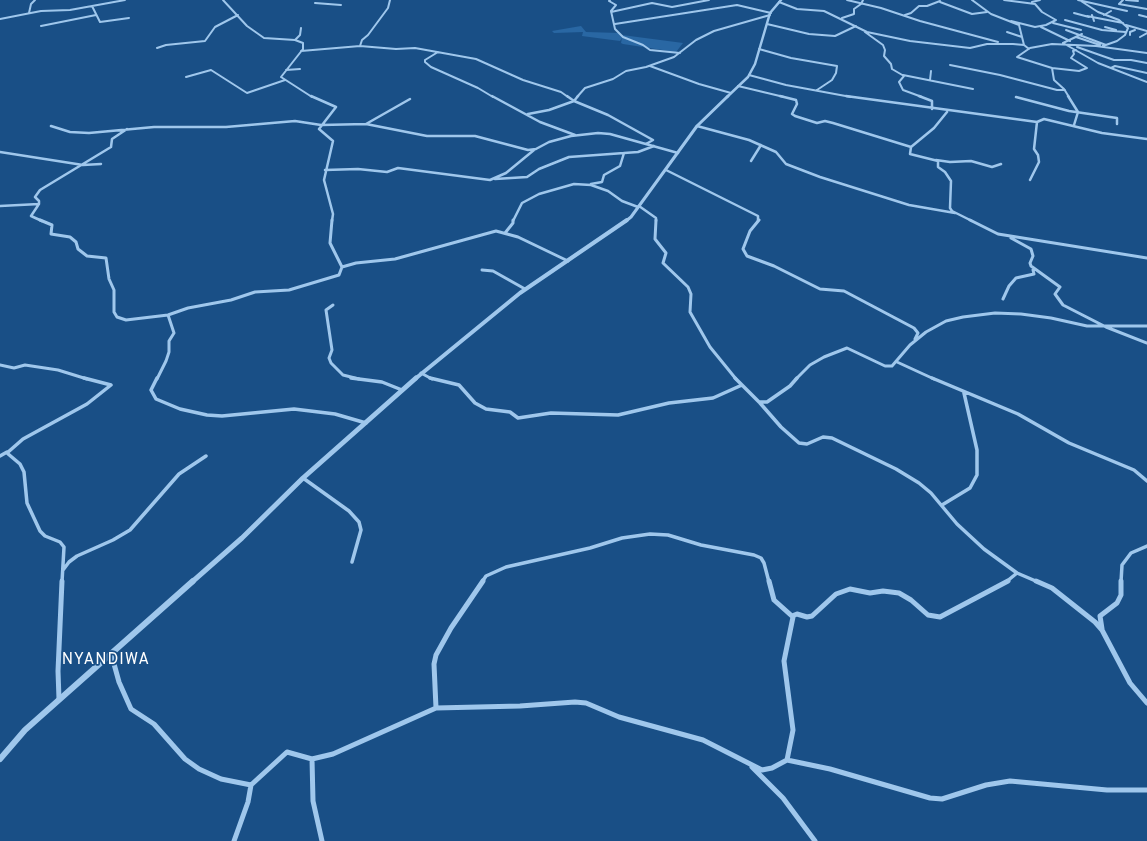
<!DOCTYPE html>
<style>
body{margin:0}
canvas{display:block;background:#194f86}
</style>
<canvas width="1147" height="841"></canvas>
<script>
const ctx = document.querySelector('canvas').getContext('2d');
ctx.lineJoin = 'round';
function fillPath(path, color) { ctx.fillStyle = color; ctx.fill(path, 'evenodd'); }
const toPath = rows => new Path2D(rows.map(r => 'M' + r).join(''));
function stroke(path, color, width, dash) { ctx.strokeStyle = color; ctx.lineWidth = width; ctx.lineCap = dash ? 'butt' : 'round'; ctx.setLineDash(dash || []); ctx.stroke(path); }
function label(font, color, halo, rows, align = 'center') {
  ctx.font = font + ' Overpass,sans-serif'; ctx.lineWidth = 3.5; ctx.setLineDash([]); ctx.textBaseline = 'middle'; ctx.strokeStyle = halo; ctx.fillStyle = color; for (const [text, x, y, turn = 0] of rows) {
    ctx.save(); ctx.translate(x, y); ctx.rotate((+turn || 0) * Math.PI / 180); ctx.textAlign = isNaN(turn) ? turn : align; if (halo) ctx.strokeText(text, 0, 0); ctx.fillText(text, 0, 0); ctx.restore();
  }
}
fillPath(toPath([
 [581,26,586,32,619,33,622,35,683,43,676,52,623,44,621,43,622,38,620,41,582,36,583,32,554,33,552,31]
]), '#2967a3');
stroke(toPath([
 [223,0,247,26,264,38,295,40,303,43,303,49,281,77,312,97],
 [610,0,609,1,616,5,611,11,615,29,623,37,643,45,650,50,680,53],
 [847,0,881,8,920,21,998,42],
 [972,0,991,14,1019,25,1024,45],
 [1004,0,1035,4,1042,12,1056,20,1046,25,1035,27,1011,21],
 [1078,0,1127,11],
 [1123,0,1119,4,1147,9],
 [1126,0,1138,1],
 [1081,1,1098,12,1119,20,1128,28,1125,35,1117,41,1103,46],
 [779,2,797,9,824,11,867,32,910,41,970,48,987,44,1013,44,1024,45,1029,49],
 [940,2,972,14,987,12],
 [1032,2,1040,0],
 [315,3,341,5],
 [92,6,100,22,129,18],
 [611,12,652,3,672,7,709,0],
 [29,13,31,4,35,0],
 [1074,13,1089,17],
 [905,15,911,13,919,6,927,6,940,1],
 [1092,15,1094,21],
 [1104,15,1111,11],
 [1139,15,1147,17],
 [1087,16,1123,23],
 [842,18,854,14,854,9,861,4,863,0],
 [0,19,41,11,70,10,125,0],
 [1065,20,1102,30,1125,32],
 [1053,23,1081,30],
 [615,24,737,5,771,13],
 [767,24,809,34,835,36,856,26],
 [1126,25,1147,31],
 [41,26,96,15],
 [1041,27,1070,41],
 [1105,27,1116,30],
 [1066,30,1106,45],
 [865,32,883,45,885,50,884,56,891,64,892,69,904,76,899,82,903,90,922,97],
 [1007,32,1022,37],
 [1082,34,1063,43,1098,63,1147,82],
 [1130,35,1130,32,1135,30],
 [1076,37,1100,45],
 [1140,37,1147,33],
 [295,40,300,35,301,28],
 [360,46,362,40,368,35,388,8,390,0],
 [1077,47,1114,60,1131,60,1147,63],
 [157,48,166,45,205,41,215,27,238,15],
 [759,49,791,58,837,66,836,73,832,80,817,90],
 [301,51,360,46,396,49,415,48,476,59,523,80,561,92,568,97],
 [438,52,425,60,425,62,431,67,478,88,493,97],
 [950,65,1000,75,1057,90,1065,90],
 [650,66,699,84,731,93],
 [1052,68,1079,71,1087,68,1071,58,1074,54,1073,51,1076,50],
 [1111,68,1115,66,1147,73],
 [286,70,300,69],
 [749,75,786,85,851,97],
 [903,75,973,89],
 [186,77,211,70,247,93,285,80],
 [930,80,931,71],
 [738,86,784,97],
 [577,97,585,88,613,79,626,71,646,67,674,57,696,40,714,31,770,15],
 [1069,97,1064,89,1054,80,1052,68,1017,57,1030,48,1052,44,1096,46,1147,53]
]), '#9fc7ec', 2);
stroke(toPath([
 [311,96,336,107,319,129,333,141,324,180,333,214,332,221],
 [492,96,540,122,575,135],
 [567,96,574,101,608,115,653,140,646,144],
 [780,96,796,100,797,104,792,114,795,116,817,123,825,121,833,123,911,147],
 [846,96,1037,122,1044,119,1102,133,1147,139],
 [919,96,932,101,932,109],
 [1068,96,1078,112,1074,125],
 [1016,97,1069,111,1117,118,1117,124],
 [947,112,934,128,911,147,910,154,938,161,938,167,945,172,951,181,950,208,952,211,972,221],
 [528,114,549,110,574,101,578,96],
 [366,124,410,99],
 [51,126,70,132,89,133,154,127,226,127,295,121,321,125,366,124,427,136,475,136,528,150,536,149],
 [697,126,749,140,776,152,786,164,820,177,909,205,955,213],
 [0,152,83,165,101,164],
 [936,160,950,162,971,161,992,167,1001,164],
 [751,161,761,145],
 [325,170,358,169,387,172,398,168,490,180,506,173,534,150,549,142,571,136,598,133,610,134,678,153],
 [666,170,758,216,758,221],
 [495,179,527,177,539,169,569,157,638,152,654,146],
 [1030,180,1039,162,1038,155,1034,149,1037,122],
 [591,184,602,182,604,175,620,166,624,153],
 [39,204,39,201,35,197,40,190,111,147,112,139,127,129],
 [0,206,39,204,31,216,42,221],
 [639,206,656,218,656,221],
 [513,221,522,203,539,194,574,184,591,185,608,191,622,201,638,207]
]), '#9fc7ec', 2.5);
stroke(toPath([
 [40,220,52,225,51,234,70,237,76,242,78,249,87,256,106,258,109,279,114,290,114,312,117,317,126,320,168,315,188,308,231,300,255,292,289,290,339,275,342,267,330,243,332,220],
 [656,220,655,239,666,253,663,263,688,287,691,294,690,312,710,347,736,379],
 [759,220,750,231,743,249,747,256,774,266,820,289,844,291,914,328,918,333,915,339],
 [970,220,998,234,1147,258],
 [505,233,513,223,513,220],
 [1011,238,1031,249,1033,256,1030,263,1031,266,1060,287,1055,294,1063,305,1106,327,1147,343],
 [342,267,356,263,395,259,496,231,518,237,568,261],
 [482,270,493,271,525,289],
 [1003,299,1009,286,1016,278,1034,274,1033,270],
 [333,305,326,310,332,350,329,358,331,363,343,375,359,379],
 [897,362,934,379],
 [0,365,14,368,25,365,58,370,87,379],
 [421,373,432,379],
 [157,379,166,361,169,352,169,341,174,333,168,315],
 [796,379,810,365,824,357,847,348,885,366,892,366,910,345,926,332,946,321,963,317,995,313,1021,314,1051,318,1087,326,1147,326]
]), '#9fc7ec', 3);
stroke(toPath([
 [157,378,151,390,156,399,180,409,207,415,222,416,294,409,335,414,366,423],
 [351,378,382,382,402,390],
 [430,378,459,385,475,403,486,409,510,412,518,418,551,413,618,415,669,403,713,398,742,385,759,402,767,402,790,386,797,378],
 [735,378,742,385],
 [932,378,1018,414,1069,443,1134,470,1147,481],
 [760,403,781,427,799,443,807,444,823,437,832,438,896,469,919,483,931,493,957,524,984,549,1017,573,1038,582],
 [0,456,7,452],
 [303,478,349,511,359,522,361,530,352,562],
 [942,505,970,488,977,475,977,450,964,393],
 [63,570,69,562,77,556,113,540,130,530,179,474,206,456],
 [62,582,64,547,60,542,45,536,40,531,27,503,24,472,20,464,7,453,23,439,87,404,111,385,84,378],
 [482,582,486,576,506,567,590,548,622,538,650,534,668,535,701,545,754,555,761,558,764,563,769,582],
 [1006,582,1017,573],
 [1121,582,1122,565,1131,553,1147,546]
]), '#9fc7ec', 3.5);
stroke(toPath([
 [769,581,774,600,793,617,784,661,793,730,787,760],
 [1036,581,1052,588,1095,622,1102,630,1130,683,1147,703],
 [792,616,797,614,807,617,812,616,836,594,850,589,870,593,883,591,899,593,911,600,928,615,940,617,1008,581],
 [1102,629,1100,616,1117,603,1121,595,1121,581],
 [111,653,119,682,131,709,154,724,185,759,199,769,221,779,251,785,287,752,312,759,333,754,436,708,520,706,575,702,586,703,619,717,703,740,762,770,772,768,787,760,830,769,930,798,942,799,986,785,1010,781,1107,790,1147,790],
 [59,699,58,671,62,581],
 [436,708,434,664,436,655,451,628,483,581],
 [312,759,313,801,322,841],
 [752,767,783,798,815,841],
 [234,841,248,802,251,785]
]), '#9fc7ec', 5);
stroke(toPath([
 [727,97,748,77,755,64,770,13,781,0]
]), '#9fc7ec', 2.5);
stroke(toPath([
 [626,221,631,217,697,126,728,96]
]), '#9fc7ec', 3);
stroke(toPath([
 [415,379,520,293,627,220]
]), '#9fc7ec', 4);
stroke(toPath([
 [192,582,242,538,303,478,416,378]
]), '#9fc7ec', 5);
stroke(toPath([
 [0,759,25,730,193,581]
]), '#9fc7ec', 6);
ctx.letterSpacing = '1px';
label('16px', '#fff', '#194f86', [
 ["NYANDIWA",106,661]
]);
ctx.letterSpacing = '0px';
</script>
